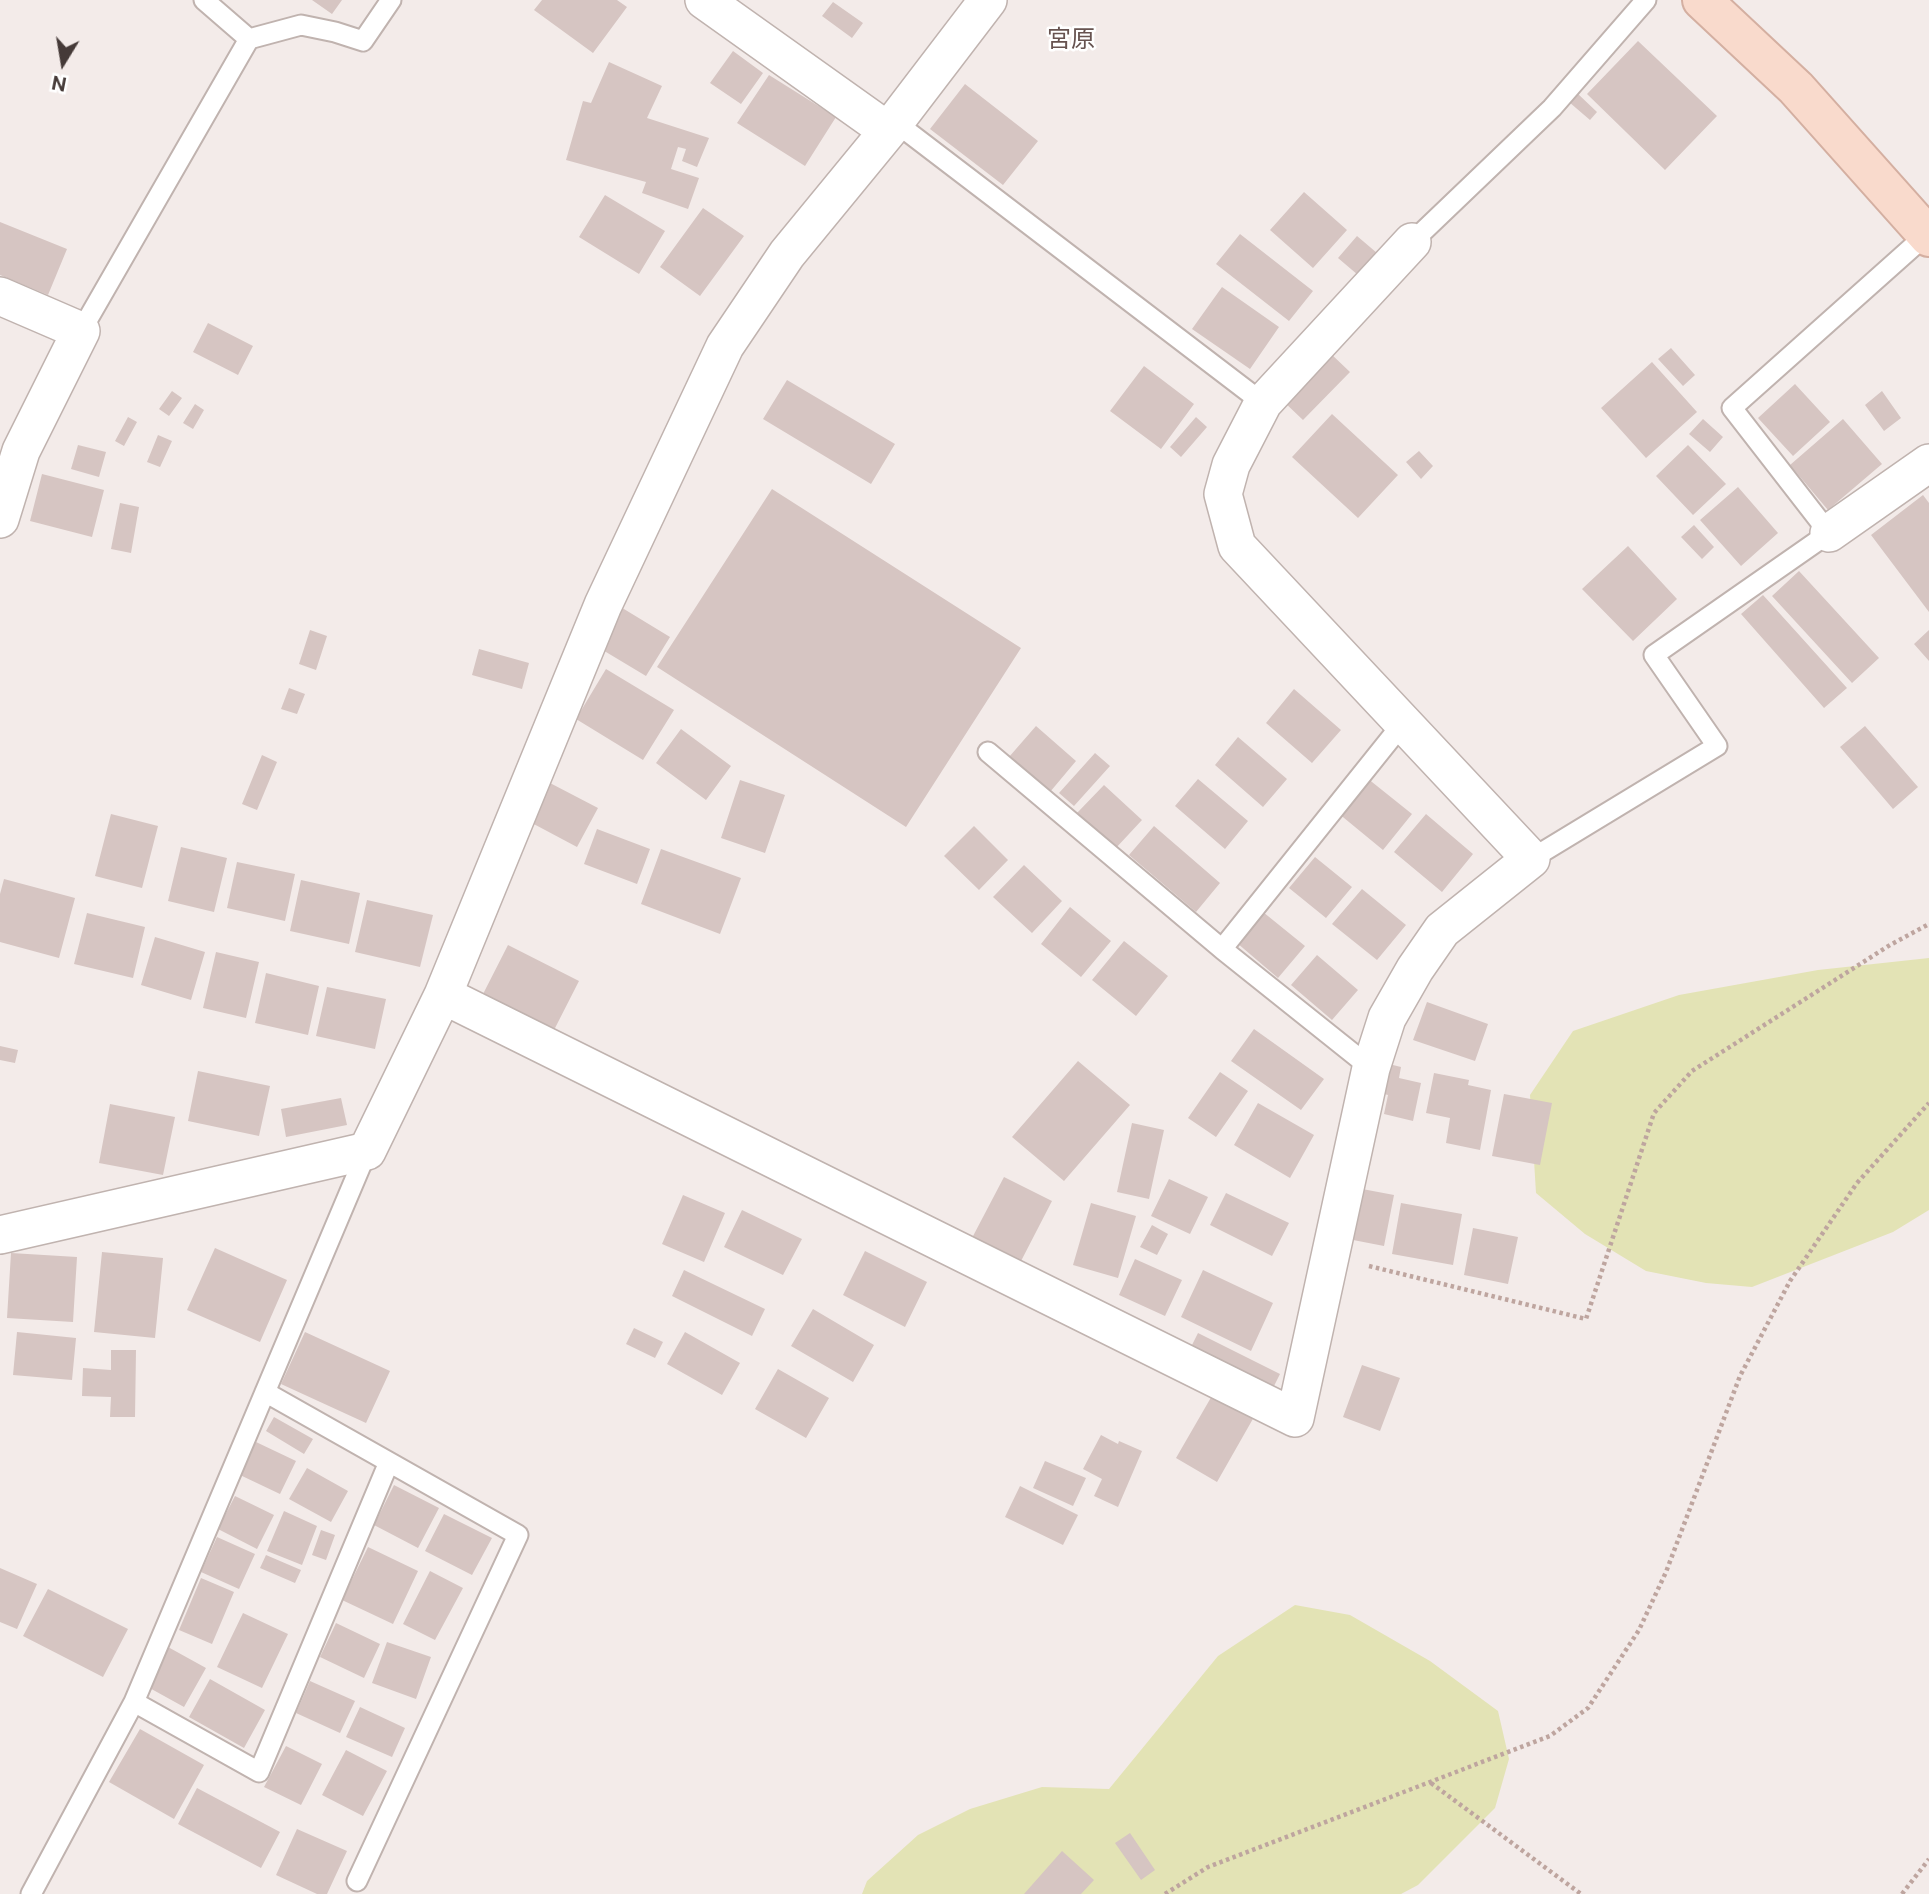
<!DOCTYPE html>
<meta charset="utf-8">
<style>
body{margin:0}
#map{position:relative;width:1929px;height:1894px;overflow:hidden;background:#f3ebe9;font-family:"Public Sans",sans-serif}
canvas{display:block}
.north{position:absolute;left:28px;top:28px;width:70px;height:70px;-webkit-text-stroke:5px #fff;paint-order:stroke;rotate:191deg;font-size:19px;font-weight:700;line-height:28px;text-align:center;color:#453a38}
.north::after{content:'';display:block;margin:auto;width:24px;height:32px;background:#453a38;clip-path:polygon(50% 0,100% 100%,50% 72%,0 100%)}
</style>
<div id="map">
<canvas width="1929" height="1894"></canvas>
<div class="north">N</div>
</div>
<script>
const ctx = document.querySelector('canvas').getContext('2d');
ctx.lineJoin = 'round';
function fillPath(path, color) { ctx.fillStyle = color; ctx.fill(path, 'evenodd'); }
const toPath = rows => new Path2D(rows.map(r => 'M' + r).join(''));
function stroke(path, color, width, dash) { ctx.strokeStyle = color; ctx.lineWidth = width; ctx.lineCap = dash ? 'butt' : 'round'; ctx.setLineDash(dash || []); ctx.stroke(path); }
function label(font, color, halo, rows, align = 'center') {
  ctx.font = font + ' "Public Sans","Noto Sans JP",sans-serif'; ctx.lineWidth = 5; ctx.setLineDash([]); ctx.textBaseline = 'middle'; ctx.strokeStyle = halo; ctx.fillStyle = color; for (const [text, x, y, turn = 0] of rows) {
    ctx.save(); ctx.translate(x, y); ctx.rotate((+turn || 0) * Math.PI / 180); ctx.textAlign = isNaN(turn) ? turn : align; if (halo) ctx.strokeText(text, 0, 0); ctx.fillText(text, 0, 0); ctx.restore();
  }
}
fillPath(toPath([
 [1929,958,1929,1210,1893,1232,1752,1287,1706,1283,1646,1271,1585,1234,1536,1193,1530,1095,1573,1031,1679,995,1818,970],
 [1295,1605,1350,1615,1430,1661,1498,1711,1509,1759,1495,1808,1418,1885,1401,1894,862,1894,867,1881,918,1835,970,1809,1042,1787,1109,1789,1218,1656]
]), '#e3e3b5');
fillPath(toPath([
 [312,0,342,0,332,14],
 [542,0,617,0,627,7,593,53,534,10],
 [833,2,863,23,852,38,822,16],
 [1638,41,1717,116,1665,170,1587,94],
 [733,51,763,73,741,104,710,83],
 [609,62,662,86,647,118,709,138,697,167,682,161,686,149,678,147,671,169,699,178,688,209,642,193,646,182,566,160,583,101,591,103],
 [769,75,836,117,805,166,737,123],
 [965,84,1038,141,1003,185,930,129],
 [1577,93,1597,112,1590,120,1569,102],
 [1304,192,1347,230,1313,268,1270,230],
 [605,195,665,231,639,274,579,237],
 [703,208,744,236,700,296,660,267],
 [0,222,67,249,48,295,0,275],
 [1240,234,1313,291,1289,321,1216,264],
 [1357,236,1377,253,1358,275,1338,258],
 [1222,287,1279,327,1250,369,1192,329],
 [208,323,253,346,238,375,193,352],
 [1671,348,1695,375,1683,386,1658,359],
 [1329,352,1350,372,1303,420,1282,400],
 [1652,362,1697,412,1646,458,1601,408],
 [1144,366,1194,404,1161,449,1110,411],
 [787,380,895,444,871,484,763,419],
 [1795,384,1830,422,1793,456,1758,418],
 [172,391,182,398,169,416,159,409],
 [1882,391,1901,418,1884,431,1865,405],
 [195,404,204,410,193,429,183,423],
 [1332,414,1398,475,1358,518,1292,457],
 [128,417,137,422,124,446,115,441],
 [1196,417,1207,427,1181,457,1170,447],
 [1703,419,1723,437,1710,452,1689,434],
 [1843,419,1882,464,1828,510,1790,465],
 [158,435,172,441,160,467,147,462],
 [78,445,106,452,99,477,71,469],
 [1688,445,1726,484,1693,515,1656,476],
 [1419,451,1433,466,1421,479,1406,462],
 [42,474,104,490,92,537,30,521],
 [1738,487,1778,533,1741,566,1700,520],
 [772,489,1021,648,906,827,657,667],
 [1923,495,1929,503,1929,612,1871,535],
 [120,503,139,507,131,553,111,549],
 [1694,525,1714,547,1702,559,1681,537],
 [1628,546,1677,599,1633,641,1582,589],
 [1799,571,1879,658,1852,683,1772,596],
 [1763,595,1847,688,1824,708,1741,614],
 [619,606,670,637,646,676,596,646],
 [310,630,327,636,316,670,299,664],
 [1929,630,1929,661,1914,644],
 [479,649,529,663,522,689,472,675],
 [606,669,674,710,643,760,576,719],
 [289,688,305,694,297,714,281,709],
 [1294,689,1341,730,1312,763,1266,723],
 [1036,726,1076,761,1050,792,1009,757],
 [1865,726,1918,787,1893,809,1840,747],
 [681,729,731,766,706,800,656,763],
 [1238,737,1287,779,1263,807,1215,765],
 [1095,753,1110,766,1074,806,1059,793],
 [262,755,277,762,257,810,242,804],
 [1367,778,1412,814,1383,850,1338,813],
 [1198,779,1248,821,1225,849,1175,806],
 [740,780,785,795,765,853,721,838],
 [550,783,598,808,577,847,530,822],
 [1104,785,1142,820,1115,849,1077,813],
 [111,814,158,826,142,888,95,876],
 [1426,814,1473,854,1442,892,1394,852],
 [974,826,1008,860,979,890,944,856],
 [1154,826,1220,883,1196,912,1129,855],
 [597,829,650,849,637,884,584,864],
 [181,847,227,858,214,912,168,901],
 [661,849,741,878,720,934,641,904],
 [1315,857,1352,887,1326,918,1289,888],
 [237,862,295,874,285,921,227,908],
 [1024,865,1062,901,1032,933,993,897],
 [4,879,75,898,59,958,0,942,0,894],
 [301,880,360,893,349,944,290,931],
 [1362,889,1406,925,1377,960,1332,924],
 [367,900,433,915,420,967,355,952],
 [1070,907,1111,941,1081,977,1041,944],
 [1263,912,1305,946,1278,978,1237,943],
 [87,913,145,927,133,978,74,964],
 [155,937,205,952,191,1000,141,985],
 [1124,941,1168,976,1136,1016,1092,980],
 [508,945,579,981,553,1032,482,996],
 [216,952,259,962,246,1018,203,1008],
 [1317,955,1358,990,1332,1020,1291,985],
 [266,973,319,986,308,1035,255,1023],
 [327,987,386,999,375,1049,316,1036],
 [1427,1002,1488,1024,1475,1061,1413,1040],
 [1254,1029,1324,1079,1301,1110,1231,1061],
 [0,1046,18,1050,15,1063,0,1060],
 [1078,1061,1130,1105,1064,1181,1012,1137],
 [1377,1061,1401,1067,1399,1078,1421,1083,1413,1121,1384,1114,1388,1095,1372,1091],
 [198,1071,270,1086,259,1136,188,1121],
 [1220,1072,1248,1091,1216,1137,1188,1118],
 [1434,1073,1469,1080,1468,1085,1491,1090,1480,1150,1446,1143,1450,1118,1426,1113],
 [1504,1094,1552,1103,1540,1165,1492,1156],
 [341,1098,347,1125,286,1137,281,1109],
 [1258,1103,1314,1135,1290,1178,1234,1145],
 [110,1104,175,1117,163,1175,99,1163],
 [1132,1123,1164,1130,1149,1199,1117,1192],
 [1004,1177,1052,1201,1020,1263,972,1238],
 [1169,1179,1208,1197,1190,1234,1151,1216],
 [1357,1188,1394,1195,1384,1246,1348,1239],
 [1226,1193,1289,1223,1272,1256,1210,1225],
 [683,1195,725,1213,704,1262,662,1244],
 [1091,1203,1136,1216,1118,1278,1073,1265],
 [1401,1203,1462,1214,1453,1265,1392,1254],
 [742,1210,802,1239,783,1275,724,1247],
 [1152,1225,1168,1234,1157,1255,1140,1247],
 [1473,1228,1518,1237,1508,1284,1464,1275],
 [215,1248,287,1280,260,1342,187,1310],
 [865,1251,927,1282,905,1327,843,1295],
 [102,1252,163,1258,155,1338,94,1332],
 [11,1253,77,1257,73,1322,7,1318],
 [1135,1259,1182,1280,1165,1316,1119,1295],
 [684,1270,765,1309,752,1336,672,1296],
 [1203,1270,1273,1303,1251,1351,1181,1317],
 [813,1309,874,1345,853,1382,791,1346],
 [634,1328,663,1342,655,1358,626,1344],
 [17,1332,76,1338,72,1380,13,1375],
 [305,1332,390,1371,366,1423,281,1384],
 [685,1332,740,1363,722,1395,667,1364],
 [1198,1333,1280,1374,1270,1394,1188,1353],
 [111,1350,136,1350,135,1417,110,1417,111,1397,82,1396,83,1368,111,1370],
 [1362,1365,1400,1378,1380,1431,1343,1417],
 [778,1369,829,1398,806,1438,755,1409],
 [1213,1394,1254,1417,1217,1482,1176,1458],
 [274,1417,313,1439,304,1454,266,1431],
 [1101,1435,1118,1444,1119,1441,1142,1451,1118,1507,1094,1496,1102,1479,1083,1469],
 [256,1442,296,1461,280,1494,240,1475],
 [1045,1461,1086,1478,1073,1506,1033,1488],
 [307,1468,348,1491,331,1522,289,1499],
 [394,1485,439,1508,418,1548,374,1525],
 [1020,1486,1078,1515,1063,1545,1005,1517],
 [235,1496,274,1515,257,1549,218,1529],
 [284,1511,317,1526,302,1565,267,1551],
 [444,1514,492,1538,472,1575,425,1551],
 [321,1530,335,1535,326,1560,312,1555],
 [217,1537,255,1554,239,1589,201,1572],
 [368,1547,418,1571,393,1624,342,1600],
 [266,1555,301,1570,295,1583,260,1568],
 [0,1568,37,1584,17,1629,0,1622],
 [430,1571,463,1588,435,1640,403,1624],
 [201,1578,234,1592,212,1644,179,1630],
 [48,1589,128,1629,103,1677,23,1636],
 [243,1613,288,1634,262,1688,217,1667],
 [336,1623,380,1644,364,1678,320,1657],
 [387,1642,431,1657,416,1699,372,1683],
 [168,1647,206,1668,184,1707,146,1686],
 [210,1679,265,1710,244,1748,189,1717],
 [310,1681,355,1701,340,1733,296,1713],
 [360,1707,405,1728,392,1757,346,1737],
 [140,1729,204,1765,174,1819,109,1782],
 [286,1746,322,1764,301,1805,264,1787],
 [346,1750,387,1771,363,1816,322,1795],
 [197,1788,280,1832,261,1868,178,1824],
 [297,1829,347,1851,327,1894,317,1894,276,1875],
 [1130,1833,1155,1870,1141,1880,1115,1843],
 [1062,1851,1094,1880,1081,1894,1024,1894]
]), '#d6c5c2');
const lane = toPath([
 [204,0,249,39],
 [895,122,1263,403],
 [1412,242,1552,108,1646,0],
 [81,331,249,39,301,25,335,32,363,41,391,0],
 [988,752,1222,949,1371,1068],
 [1531,859,1717,746,1654,655,1829,533,1732,408,1927,234],
 [1222,949,1403,723],
 [265,1392,518,1535,357,1881],
 [134,1702,259,1772,389,1462],
 [31,1894,134,1702,367,1151]
]);
const street = toPath([
 [704,0,888,131],
 [0,296,81,331,21,451,0,519],
 [1829,533,1929,463],
 [443,995,1295,1418,1371,1068,1387,1018,1415,969,1442,930,1531,859,1237,546,1223,494,1231,465,1263,403,1412,242],
 [0,1235,367,1151,443,995,603,605,725,346,787,254,888,131,988,0]
]);
const secondary = toPath([
 [1702,0,1796,88,1929,237]
]);
stroke(lane, '#c0b3af', 23);
stroke(street, '#c0b3af', 40);
stroke(secondary, '#d4afa1', 42);
stroke(toPath([
 [1369,1266,1586,1319,1654,1113,1692,1071,1890,945,1929,924],
 [1431,1783,1581,1894],
 [1165,1894,1208,1867,1550,1736,1588,1708,1639,1630,1666,1572,1740,1376,1790,1281,1857,1183,1929,1103],
 [1902,1894,1929,1859]
]), '#bea59f', 4.5, [3.5, 3.5]);
stroke(lane, '#fff', 19);
stroke(street, '#fff', 37);
stroke(secondary, '#f9dacc', 38);
label('24px', '#675350', '#fff', [
 ["宮原",1071,40]
]);
</script>
